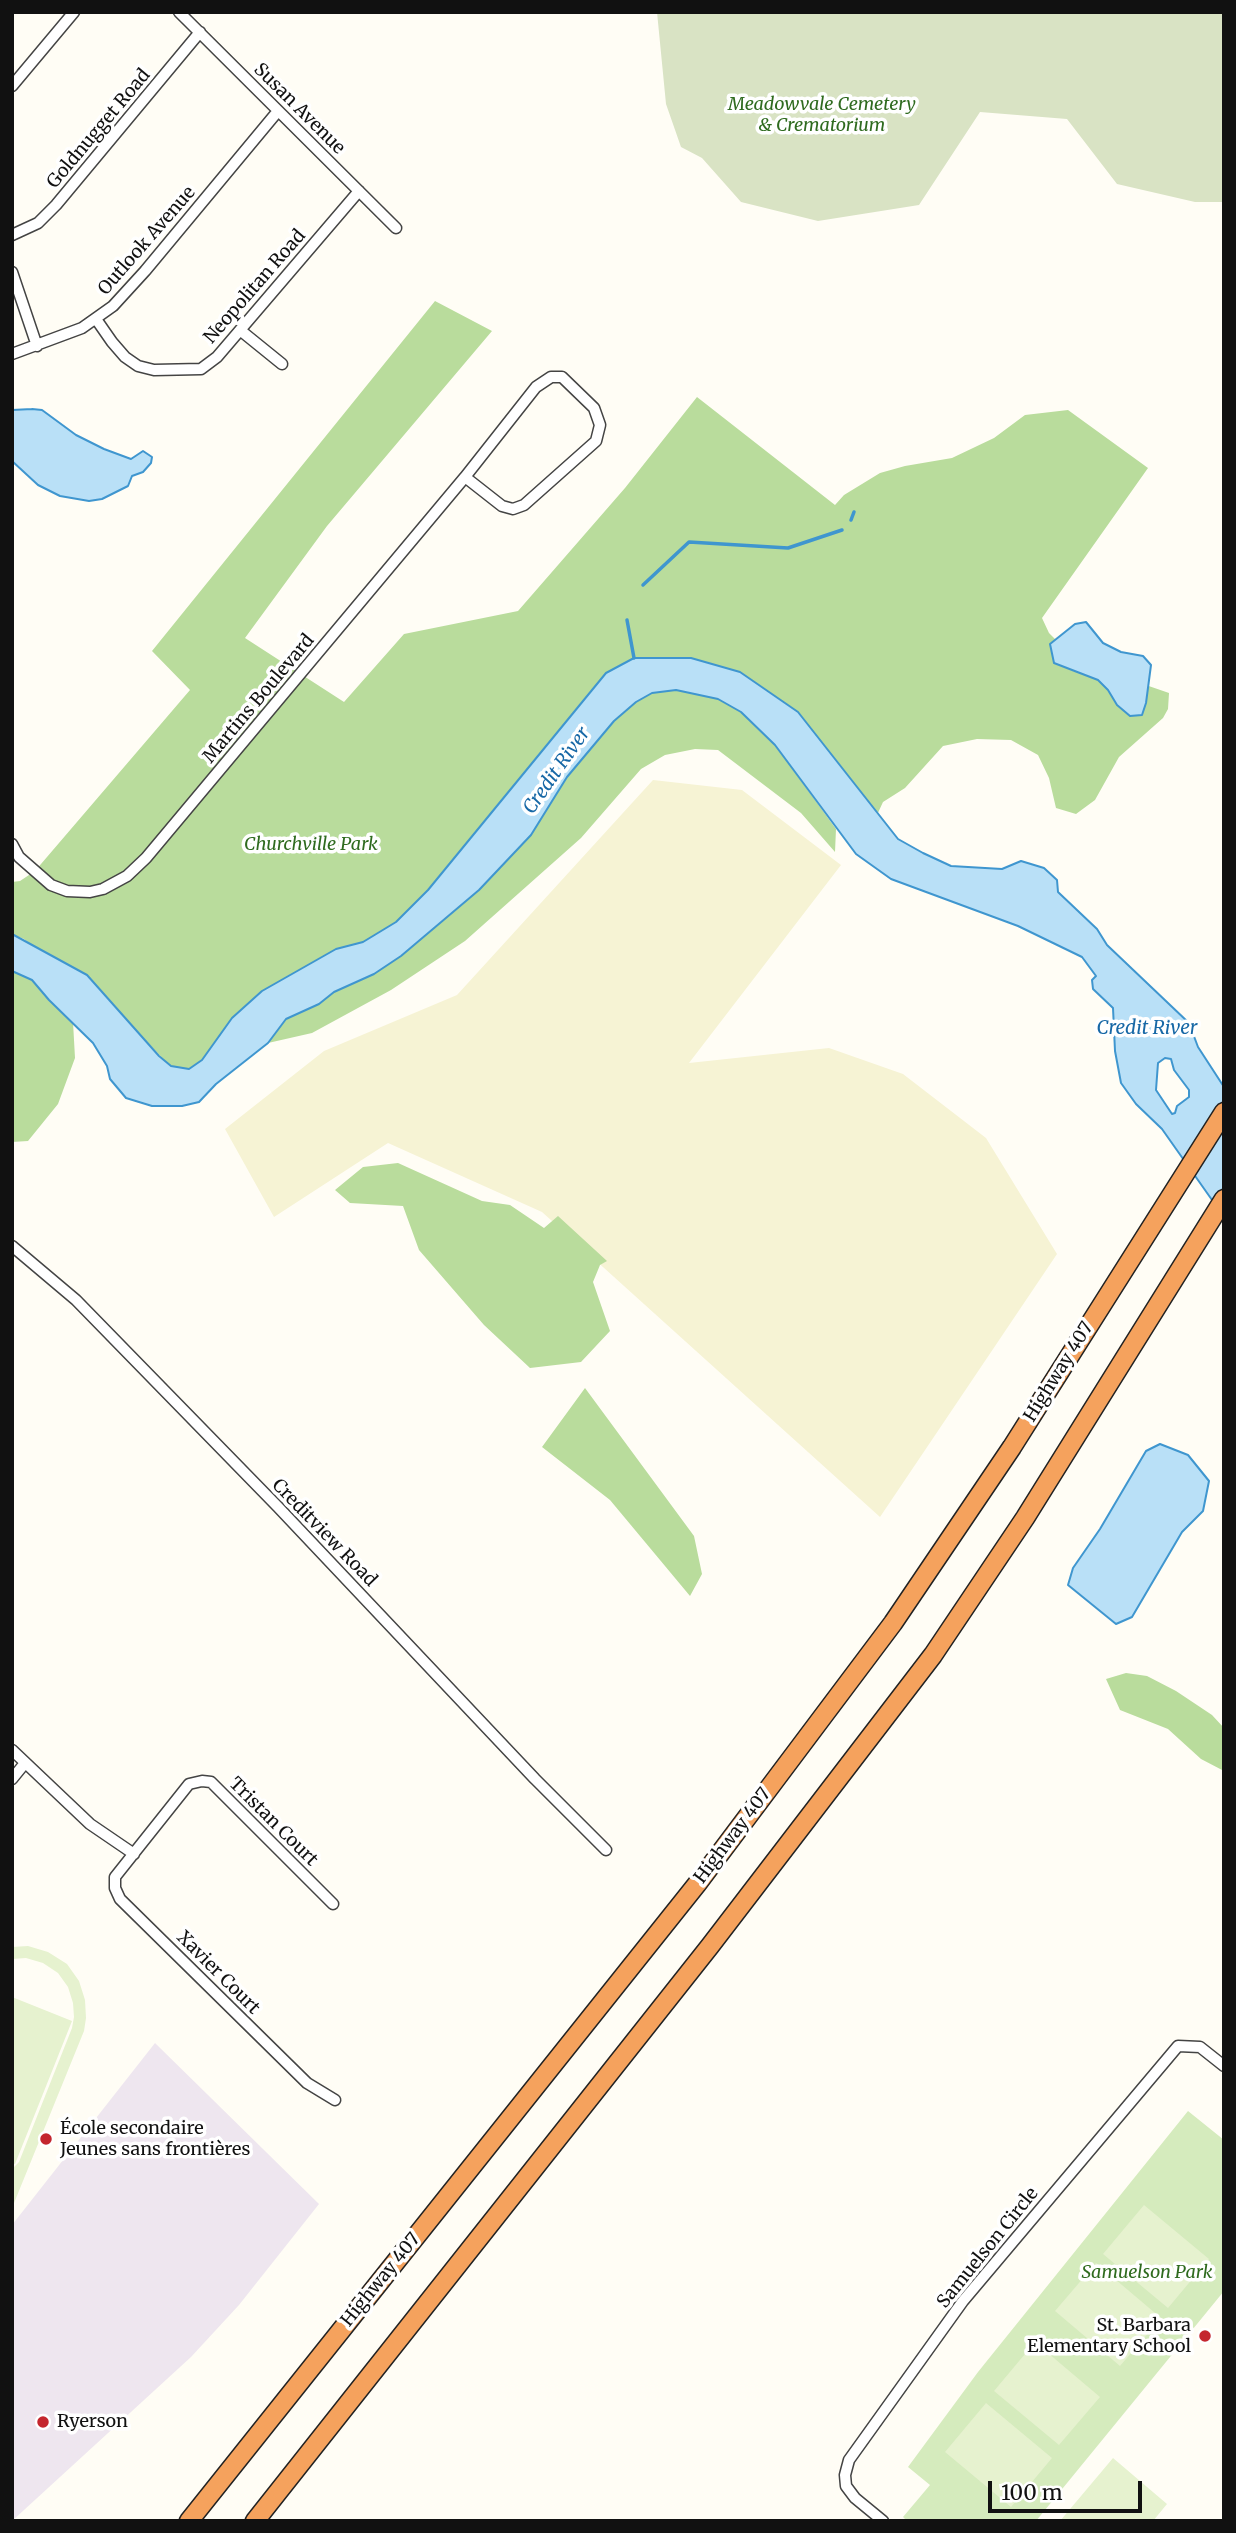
<!DOCTYPE html>
<meta charset="utf-8">
<style>
body{margin:0}
#map{position:relative;width:1236px;height:2533px;overflow:hidden;background:#fffdf5;font-family:Merriweather,serif}
canvas{display:block}
.frame{position:absolute;inset:0;border:14px solid #111;pointer-events:none}
.scale{position:absolute;left:988px;top:2481px;width:154px;height:32px;box-sizing:border-box;border:4px solid #111;border-top:0;padding-left:9px;font-size:21px;line-height:24px;white-space:nowrap;color:#111;-webkit-text-stroke:5px #fff;paint-order:stroke}
</style>
<div id="map">
<canvas width="1236" height="2533"></canvas>
<div class="frame"></div>
<div class="scale">100 m</div>
</div>
<script>
const ctx = document.querySelector('canvas').getContext('2d');
ctx.lineJoin = 'round';
function fillPath(path, color) { ctx.fillStyle = color; ctx.fill(path, 'evenodd'); }
const toPath = rows => new Path2D(rows.map(r => 'M' + r).join(''));
function stroke(path, color, width, dash) { ctx.strokeStyle = color; ctx.lineWidth = width; ctx.lineCap = dash ? 'butt' : 'round'; ctx.setLineDash(dash || []); ctx.stroke(path); }
function label(font, color, halo, rows, align = 'center') {
  ctx.font = font + ' Merriweather,serif'; ctx.lineWidth = 7; ctx.setLineDash([]); ctx.textBaseline = 'middle'; ctx.strokeStyle = halo; ctx.fillStyle = color; for (const [text, x, y, turn = 0] of rows) {
    ctx.save(); ctx.translate(x, y); ctx.rotate((+turn || 0) * Math.PI / 180); ctx.textAlign = isNaN(turn) ? turn : align; if (halo) ctx.strokeText(text, 0, 0); ctx.fillText(text, 0, 0); ctx.restore();
  }
}
fillPath(toPath([
 [155,2043,319,2204,239,2305,191,2357,12,2521,12,2225]
]), '#eee6ef');
fillPath(toPath([
 [653,780,742,790,841,865,689,1063,829,1048,903,1074,986,1138,1057,1254,880,1517,542,1212,388,1143,274,1217,225,1129,324,1051,457,995]
]), '#f6f3d4');
fillPath(toPath([
 [1188,2111,1224,2140,1224,2291,1036,2521,907,2521,903,2517,930,2485,908,2467,978,2372]
]), '#d5ebbd');
fillPath(toPath([
 [435,301,492,331,327,526,245,638,344,702,404,634,518,611,625,488,697,397,835,505,844,495,880,473,905,466,952,458,994,438,1025,415,1068,410,1148,468,1042,618,1049,633,1064,648,1140,683,1169,693,1168,709,1163,718,1119,757,1095,800,1076,814,1056,808,1049,778,1038,755,1011,740,977,739,943,746,905,788,883,802,877,815,798,712,780,700,634,658,606,673,428,890,396,922,363,942,336,949,262,991,202,1060,189,1069,171,1067,128,1022,24,939,12,934,12,882,20,881,35,871,190,690,152,651],
 [676,690,718,699,741,712,775,745,836,829,835,852,801,813,718,750,695,749,665,755,641,769,581,838,465,941,391,990,312,1033,268,1043,286,1019,319,1004,334,992,374,974,401,956,479,890,531,835,567,777,614,721,636,702,652,693],
 [12,971,32,980,49,1000,73,1022,75,1058,58,1104,28,1141,12,1142],
 [398,1163,482,1201,510,1205,544,1228,558,1216,607,1261,600,1265,593,1282,610,1331,581,1362,530,1368,484,1325,419,1250,403,1206,350,1203,335,1190,363,1167],
 [585,1388,694,1536,702,1574,690,1596,610,1500,542,1447],
 [1126,1673,1147,1676,1176,1691,1212,1715,1224,1728,1224,1771,1201,1759,1168,1729,1120,1710,1106,1679]
]), '#b9dc9c');
fillPath(toPath([
 [657,12,1224,12,1224,202,1195,202,1117,184,1067,119,980,112,919,205,818,221,741,202,702,158,681,147,666,104]
]), '#d9e3c4');
fillPath(toPath([
 [28,1946,48,1952,67,1964,79,1981,85,2000,86,2018,84,2031,12,2208,12,2169,19,2162,72,2028,74,2017,73,2003,68,1987,58,1973,43,1963,26,1958,12,1959,12,1947],
 [12,1997,72,2021,15,2164,12,2163],
 [1144,2205,1209,2259,1168,2308,1103,2254],
 [1096,2263,1161,2318,1120,2366,1055,2311],
 [1035,2342,1100,2397,1059,2445,994,2391],
 [986,2403,1052,2458,1011,2507,945,2452],
 [1113,2458,1167,2504,1153,2521,1060,2521]
]), '#e6f2cf');
const water = toPath([
 [32,409,42,410,76,435,104,449,131,459,143,451,152,457,151,463,143,472,132,476,128,486,102,499,89,501,60,496,38,485,12,461,12,410,32,409],
 [1086,622,1103,643,1121,652,1143,656,1151,665,1146,703,1142,715,1130,716,1117,705,1108,690,1098,680,1054,663,1050,644,1075,624,1086,622],
 [634,658,691,658,740,672,798,712,898,839,923,853,951,866,1002,869,1021,861,1044,868,1057,880,1058,892,1097,929,1107,945,1189,1023,1198,1047,1224,1087,1224,1217,1162,1129,1136,1104,1121,1083,1115,1051,1113,1008,1093,989,1092,980,1096,976,1082,957,1018,926,891,879,856,854,775,745,741,712,718,699,676,690,652,693,636,702,614,721,567,777,531,835,479,890,401,956,374,974,334,992,319,1004,286,1019,268,1043,216,1084,199,1102,182,1106,152,1106,126,1098,110,1079,107,1066,93,1043,49,1000,32,980,12,971,12,934,87,975,159,1056,171,1066,189,1069,202,1060,232,1018,262,991,336,949,363,942,396,922,428,890,606,673,634,658],
 [1165,1058,1171,1059,1174,1070,1189,1090,1189,1097,1177,1106,1175,1113,1172,1114,1156,1090,1158,1063,1165,1058],
 [1160,1444,1188,1455,1209,1481,1203,1511,1182,1532,1132,1617,1116,1624,1068,1585,1073,1568,1100,1529,1146,1451,1160,1444]
]);
fillPath(water, '#b9e0f7');
stroke(water, '#3f96cf', 2);
stroke(toPath([
 [851,520,854,512],
 [643,585,689,542,788,548,842,530],
 [627,620,634,658]
]), '#3f96cf', 3.5);
const street = toPath([
 [179,12,396,228],
 [12,86,74,12],
 [12,235,38,223,56,205,200,32],
 [12,272,37,346],
 [96,319,112,342,125,357,138,366,154,370,201,369,217,357,359,191],
 [240,330,282,364],
 [12,354,82,328,113,306,145,271,278,111],
 [12,844,19,857,51,885,67,891,90,892,103,889,127,876,146,858,465,477,536,387,551,377,562,377,594,408,600,425,596,441,524,505,513,509,502,506,465,477],
 [12,1246,76,1300,278,1507,535,1779,606,1850],
 [12,1750,90,1824,134,1854],
 [12,1779,25,1763],
 [333,1904,211,1782,202,1781,189,1784,115,1877,115,1888,120,1899,307,2083,335,2100],
 [883,2521,855,2498,846,2486,845,2475,849,2460,963,2301,1178,2046,1200,2047,1224,2066]
]);
const highway = toPath([
 [189,2521,697,1884,893,1623,1012,1447,1224,1112],
 [255,2521,710,1946,933,1655,1025,1518,1224,1199]
]);
stroke(street, '#444', 13);
stroke(highway, '#222', 21);
stroke(street, '#fff', 10);
stroke(highway, '#f5a25d', 18);
for (const [x, y, r, color] of [
 [46,2139,7,"#c4262e"],
 [1205,2336,7,"#c4262e"],
 [43,2422,7,"#c4262e"]
]) { const dot = new Path2D(); dot.arc(x, y, r, 0, 2 * Math.PI); ctx.fillStyle = color; ctx.fill(dot); stroke(dot, '#fff', 2.5); }
label('italic 18px', '#2f6b1f', '#fff', [
 ["Meadowvale Cemetery",822,105],
 ["& Crematorium",822,126],
 ["Churchville Park",311,845],
 ["Samuelson Park",1147,2273]
]);
label('18px', '#111', '#fff', [
 ["Susan Avenue",299,109,45],
 ["Goldnugget Road",99,129,-50],
 ["Outlook Avenue",147,241,-49],
 ["Neopolitan Road",255,287,-49],
 ["Martins Boulevard",259,699,-50],
 ["Highway 407",1059,1372,-58],
 ["Creditview Road",324,1533,46],
 ["Tristan Court",273,1822,45],
 ["Highway 407",733,1836,-53],
 ["Xavier Court",218,1973,45],
 ["Samuelson Circle",988,2248,-51],
 ["Highway 407",381,2280,-51]
]);
label('18px', '#111', '#fff', [
 ["École secondaire",60,2129],
 ["Jeunes sans frontières",60,2150],
 ["St. Barbara",1191,2326,"right"],
 ["Elementary School",1191,2347,"right"],
 ["Ryerson",57,2422]
], 'left');
label('italic 19px', '#1768a6', '#fff', [
 ["Credit River",557,771,-55],
 ["Credit River",1147,1029]
]);
</script>
